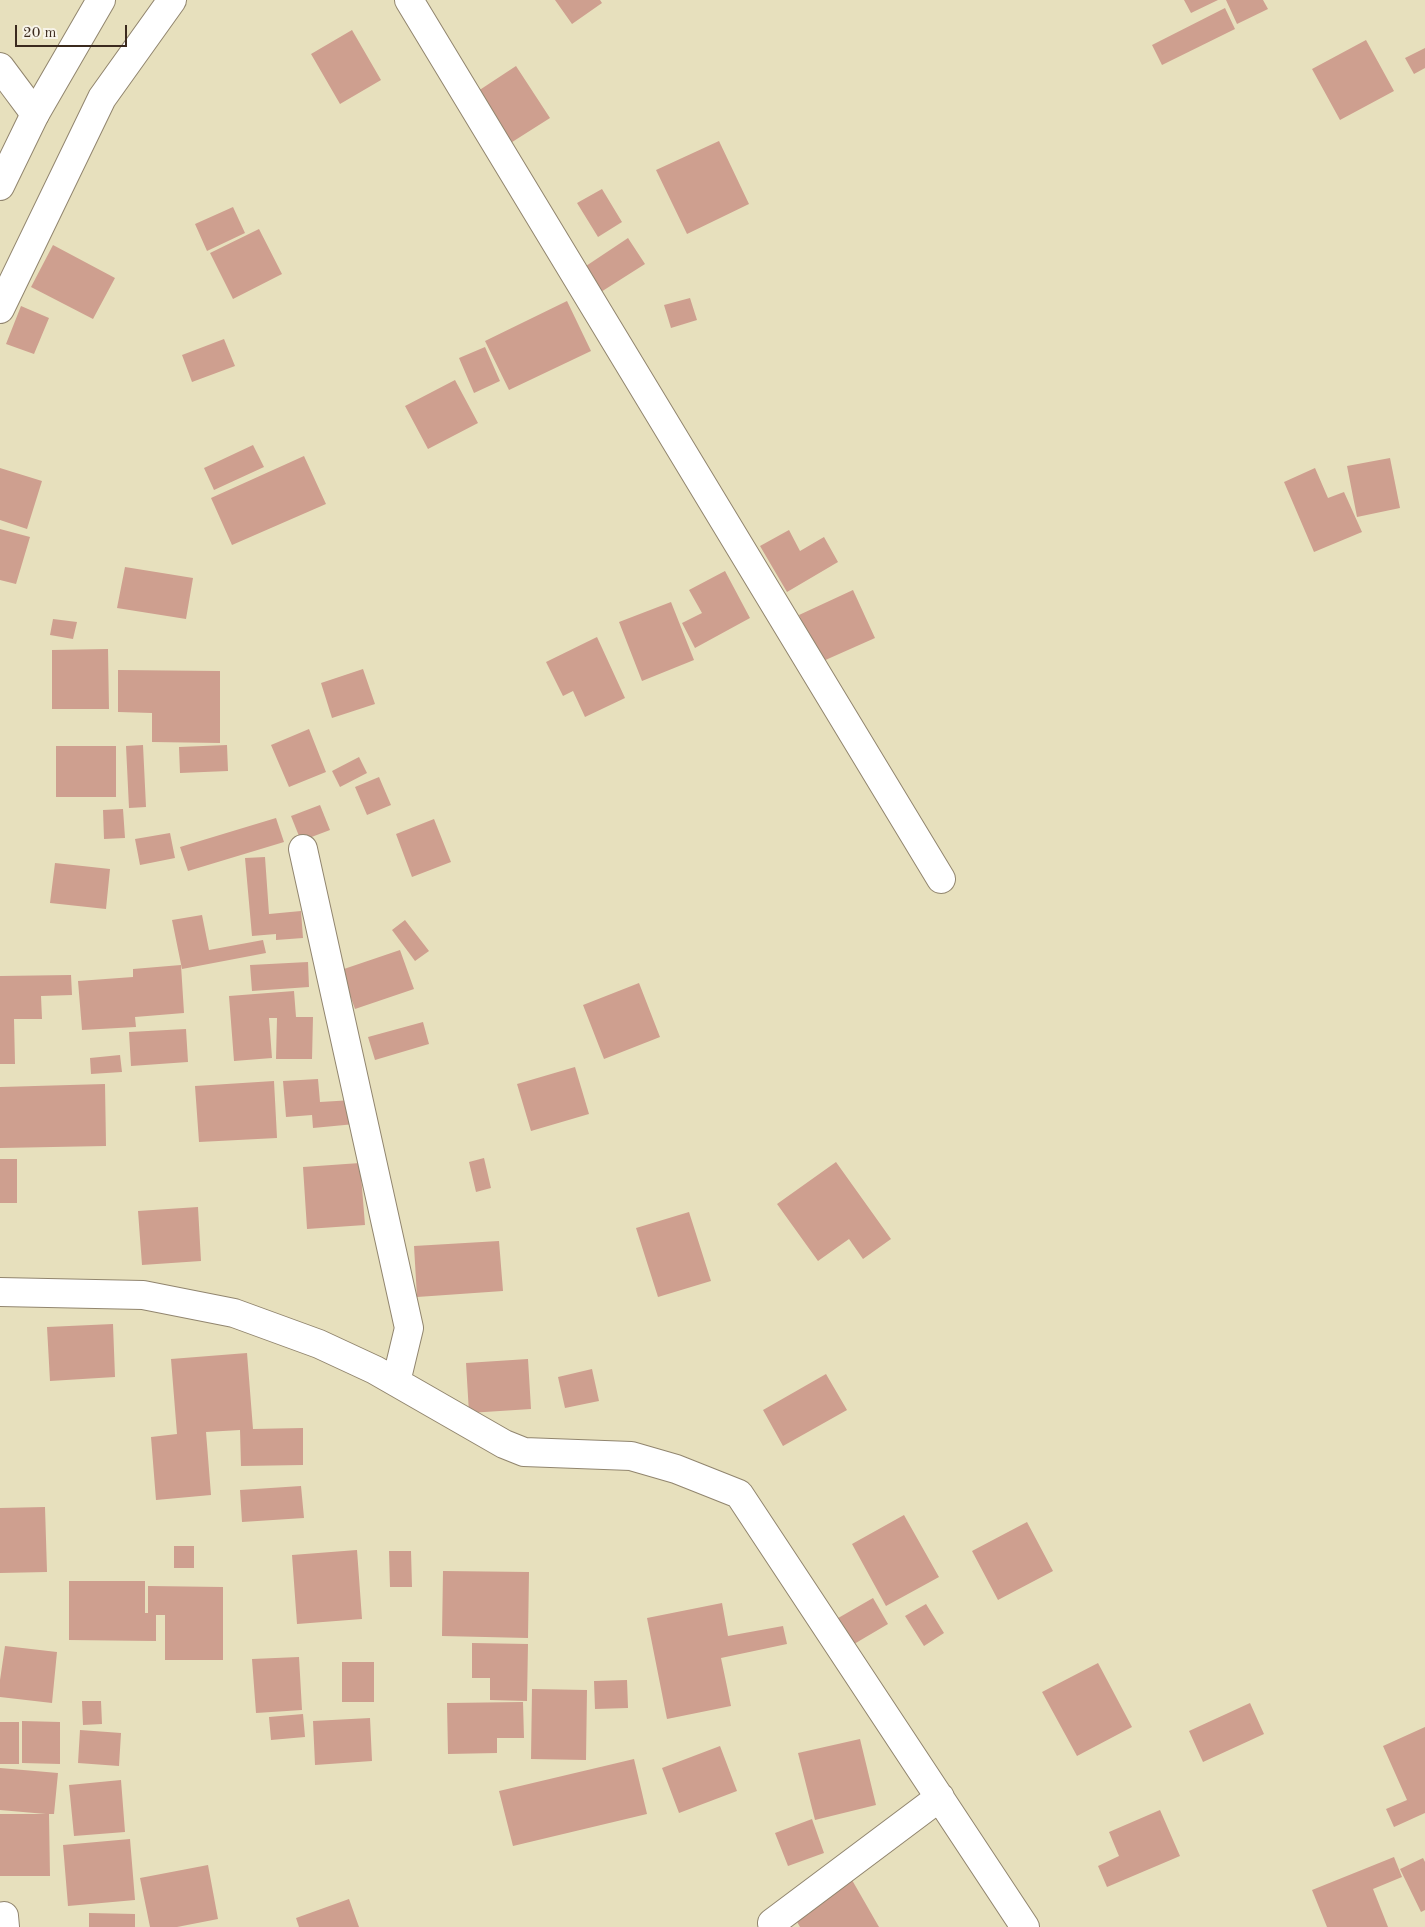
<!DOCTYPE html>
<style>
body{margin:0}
#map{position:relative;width:1425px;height:1927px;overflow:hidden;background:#e7e0bd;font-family:"Old Standard TT",serif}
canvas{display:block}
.scale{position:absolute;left:15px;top:25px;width:112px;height:22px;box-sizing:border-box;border:2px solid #3b2a1e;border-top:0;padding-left:6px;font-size:15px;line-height:18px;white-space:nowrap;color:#3b2a1e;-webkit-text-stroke:4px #f7f3e8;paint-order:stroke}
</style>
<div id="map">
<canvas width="1425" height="1927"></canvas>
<div class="scale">20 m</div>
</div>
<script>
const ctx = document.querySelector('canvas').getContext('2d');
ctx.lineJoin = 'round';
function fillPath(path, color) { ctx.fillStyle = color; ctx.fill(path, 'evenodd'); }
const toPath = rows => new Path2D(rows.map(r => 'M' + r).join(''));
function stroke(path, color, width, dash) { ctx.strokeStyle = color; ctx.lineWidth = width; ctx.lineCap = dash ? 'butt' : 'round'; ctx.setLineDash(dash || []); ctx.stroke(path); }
fillPath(toPath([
 [555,0,600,0,602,3,572,24],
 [1184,0,1218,0,1191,13],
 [1226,0,1263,0,1268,9,1237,24],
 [1225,8,1235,29,1162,65,1152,45],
 [352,30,381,80,340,104,311,54],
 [1366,40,1394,91,1340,120,1312,69],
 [1425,48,1425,68,1414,74,1405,58],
 [516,66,550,118,509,144,475,93],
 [719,141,749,204,687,234,656,170],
 [602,189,622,222,598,237,577,203],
 [233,207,245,233,207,251,195,224],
 [259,229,282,274,233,299,210,253],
 [628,238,645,264,593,297,577,272],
 [53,245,115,278,93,319,31,287],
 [690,298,697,320,671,328,664,305],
 [567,301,591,351,509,390,485,341],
 [21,306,49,318,34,354,6,344],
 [224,339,235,366,192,382,182,355],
 [485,347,500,381,474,393,459,358],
 [455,380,478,423,428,449,405,406],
 [253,445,264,467,214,490,204,468],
 [304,456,326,504,232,545,211,498],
 [1390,458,1400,508,1357,517,1347,466],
 [0,468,42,481,27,529,0,520],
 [1315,468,1328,498,1344,492,1362,532,1314,552,1284,482],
 [0,529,30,537,16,584,0,580],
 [789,530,800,551,824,537,838,562,787,592,760,546],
 [125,567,193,578,186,619,117,608],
 [725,571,750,618,695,648,682,623,702,613,689,590],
 [853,590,875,638,821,662,799,615],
 [671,602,694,660,642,681,619,622],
 [53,619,77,622,73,639,50,635],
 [597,637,625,698,585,717,573,691,563,696,546,662],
 [108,649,109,709,52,709,52,650],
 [363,669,375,704,332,718,321,683],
 [118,670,220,671,220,743,152,742,152,713,118,712],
 [309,729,326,772,289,787,271,745],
 [143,745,146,807,129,808,126,746],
 [227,745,228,771,180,773,179,747],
 [56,746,116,746,116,797,56,797],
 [359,757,367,773,340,787,332,771],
 [379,777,391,805,367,815,355,787],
 [320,805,330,830,301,841,291,816],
 [123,809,125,838,104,839,103,810],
 [276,818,284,842,188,871,180,847],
 [434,819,451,862,412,877,396,834],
 [170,833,175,858,140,865,135,839],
 [265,857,269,914,301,911,303,938,276,940,276,934,252,936,245,858],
 [55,863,110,869,106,909,50,903],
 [202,915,209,950,263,940,266,953,182,969,172,920],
 [405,920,429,951,415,961,392,930],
 [400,950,414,989,355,1009,341,970],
 [308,962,309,987,252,991,250,965],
 [181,965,184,1013,135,1017,136,1027,82,1030,78,981,133,977,133,969],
 [71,975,72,995,41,996,42,1019,14,1019,15,1064,0,1064,0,976],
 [639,983,660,1037,604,1059,583,1005],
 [294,991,296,1017,313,1017,312,1059,276,1059,277,1018,269,1018,272,1058,234,1061,229,996],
 [423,1022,429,1044,375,1060,368,1037],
 [186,1029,188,1062,131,1066,129,1032],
 [120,1055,122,1072,91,1074,90,1058],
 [575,1067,589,1114,531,1131,517,1084],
 [318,1079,320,1102,353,1100,355,1124,313,1128,312,1115,286,1117,283,1081],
 [274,1081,277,1138,199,1142,195,1086],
 [105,1084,106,1146,0,1148,0,1087],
 [484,1158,491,1188,476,1192,469,1162],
 [0,1159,17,1159,17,1203,0,1203],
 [836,1162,891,1239,863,1259,849,1239,818,1261,777,1204],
 [360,1163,365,1225,307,1229,303,1167],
 [198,1207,201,1261,142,1265,138,1211],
 [689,1212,711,1281,658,1297,636,1228],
 [499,1241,503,1291,417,1297,414,1246],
 [113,1324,115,1377,50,1381,47,1327],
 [247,1353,253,1429,303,1428,303,1465,241,1466,240,1430,206,1432,211,1495,156,1500,151,1437,177,1434,171,1359],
 [528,1359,531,1409,469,1413,466,1363],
 [592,1369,599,1401,565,1408,558,1377],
 [826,1374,847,1410,783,1446,763,1410],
 [301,1486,304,1518,242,1522,240,1490],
 [45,1507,47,1572,0,1573,0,1508],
 [904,1515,939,1577,886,1606,852,1544],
 [1027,1522,1053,1571,998,1600,972,1551],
 [174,1546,194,1546,194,1568,174,1568],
 [357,1550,362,1619,297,1624,292,1555],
 [389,1551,411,1551,412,1587,390,1587],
 [443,1571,529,1572,528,1638,442,1636],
 [69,1581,145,1581,145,1613,148,1613,148,1586,223,1587,223,1660,165,1660,165,1615,156,1615,156,1641,69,1640],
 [873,1598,888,1624,849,1647,833,1621],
 [722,1603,728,1636,783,1626,787,1644,721,1658,731,1706,667,1719,647,1618],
 [926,1604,944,1633,924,1646,905,1616],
 [472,1643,528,1644,527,1701,490,1700,490,1678,472,1678],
 [5,1646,57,1652,52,1703,0,1697,0,1680],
 [299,1657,302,1710,256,1713,252,1659],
 [342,1662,374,1662,374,1702,342,1702],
 [1098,1663,1132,1727,1077,1756,1042,1692],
 [627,1680,628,1708,595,1709,594,1681],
 [532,1689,587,1690,586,1760,531,1759],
 [82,1701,101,1701,102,1724,83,1725],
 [523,1702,524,1738,497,1738,497,1753,448,1754,447,1703],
 [1250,1703,1264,1734,1203,1762,1189,1731],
 [303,1714,305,1737,271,1740,269,1717],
 [370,1718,372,1761,315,1765,313,1721],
 [22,1721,60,1722,60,1764,22,1763],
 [0,1722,19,1722,19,1764,0,1764],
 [1425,1727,1425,1813,1394,1827,1386,1809,1407,1800,1383,1746],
 [80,1730,121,1733,119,1766,78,1763],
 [860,1739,876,1805,815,1820,798,1753],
 [720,1746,737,1791,679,1813,662,1768],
 [634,1759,647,1814,513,1846,499,1791],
 [0,1768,58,1773,54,1814,49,1814,50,1876,0,1876,0,1814,46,1814,0,1810],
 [121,1780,125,1832,74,1836,69,1785],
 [1160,1810,1180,1856,1107,1887,1098,1866,1119,1856,1109,1832],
 [812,1819,824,1853,788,1866,775,1833],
 [130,1839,135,1900,68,1906,63,1845],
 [1394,1857,1402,1877,1373,1889,1388,1927,1327,1927,1312,1890],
 [1423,1858,1425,1862,1425,1910,1421,1912,1400,1869],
 [208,1865,218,1919,177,1927,150,1927,140,1878],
 [852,1880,879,1927,800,1927,792,1913],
 [349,1899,359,1927,299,1927,296,1918],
 [89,1913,135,1914,135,1927,89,1927]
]), '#ce9f8f');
const minor = toPath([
 [409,0,941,879],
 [0,67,35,114],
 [303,849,409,1328,396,1382],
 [0,1292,143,1295,234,1313,319,1344,375,1370,504,1444,524,1452,631,1456,676,1469,739,1494,1025,1927],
 [0,1917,4,1916,5,1927],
 [772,1923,940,1797]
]);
const secondary = toPath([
 [0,186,35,114,101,0],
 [0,309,102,98,172,0]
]);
stroke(minor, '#91856e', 30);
stroke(secondary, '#91856e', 30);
stroke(minor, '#fff', 28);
stroke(secondary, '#fff', 28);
</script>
